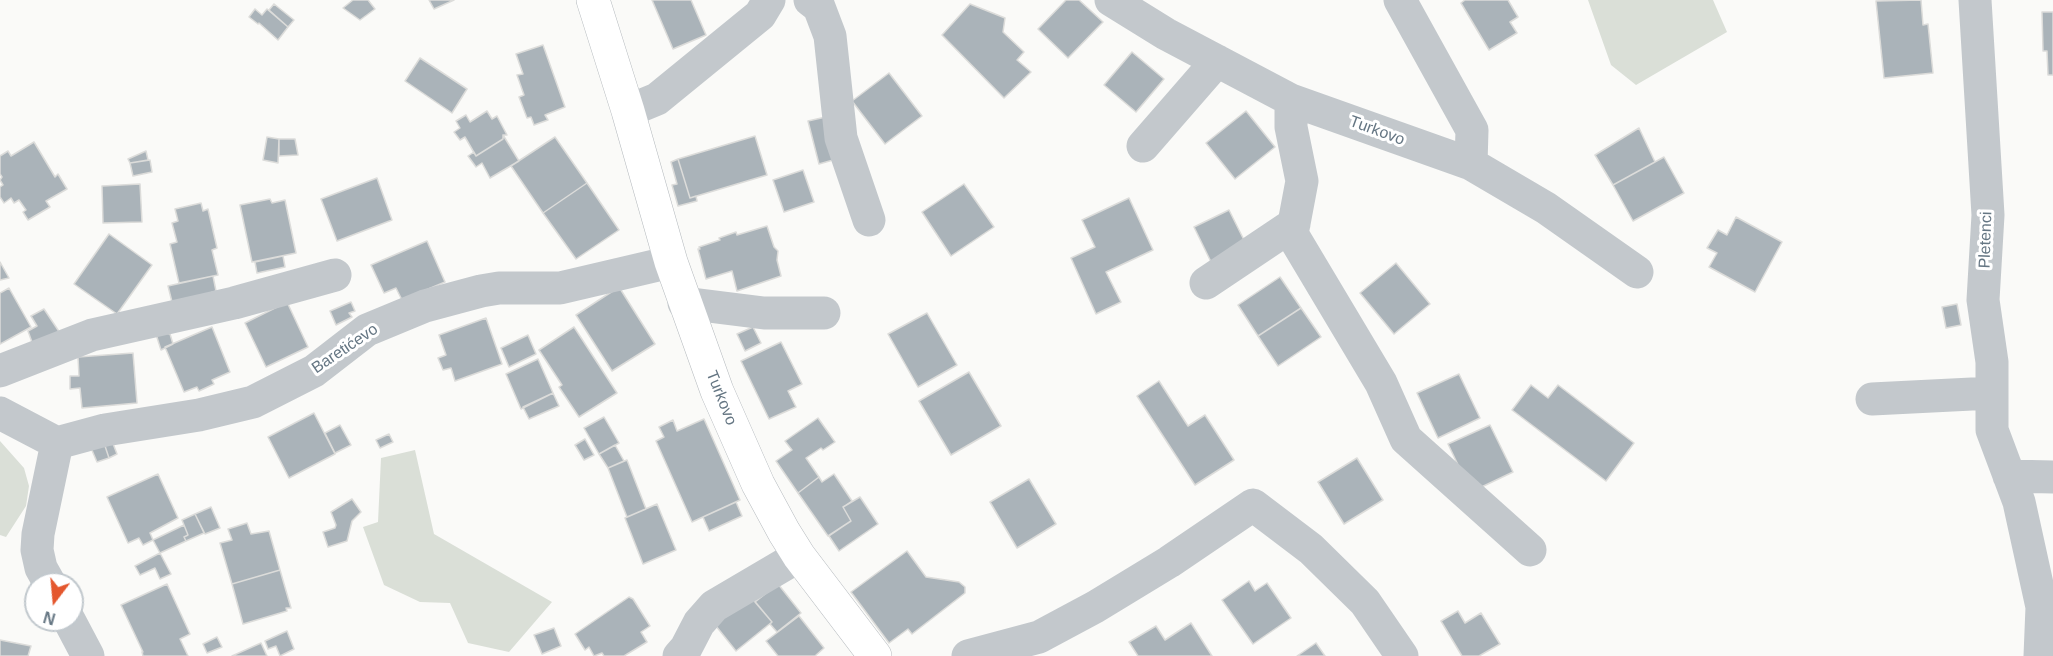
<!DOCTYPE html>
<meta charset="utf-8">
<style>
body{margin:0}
#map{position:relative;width:2053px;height:656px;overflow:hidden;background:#fafaf8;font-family:Arial,sans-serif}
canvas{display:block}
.north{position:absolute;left:24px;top:572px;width:60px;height:60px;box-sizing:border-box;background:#fff;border:2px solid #c1c8cd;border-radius:50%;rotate:196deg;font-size:16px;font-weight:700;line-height:24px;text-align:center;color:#657683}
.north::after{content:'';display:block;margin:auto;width:21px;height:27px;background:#e4572e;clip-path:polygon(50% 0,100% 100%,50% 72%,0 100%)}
</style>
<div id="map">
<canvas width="2053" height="656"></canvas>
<div class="north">N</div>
</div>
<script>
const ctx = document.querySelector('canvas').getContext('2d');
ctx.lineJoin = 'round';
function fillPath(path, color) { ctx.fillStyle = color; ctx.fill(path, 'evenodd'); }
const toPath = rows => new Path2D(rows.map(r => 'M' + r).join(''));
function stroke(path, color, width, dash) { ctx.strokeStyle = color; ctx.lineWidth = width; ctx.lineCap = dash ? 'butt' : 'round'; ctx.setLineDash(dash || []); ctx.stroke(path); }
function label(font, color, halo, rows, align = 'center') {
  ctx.font = font + ' Arial,sans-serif'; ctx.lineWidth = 6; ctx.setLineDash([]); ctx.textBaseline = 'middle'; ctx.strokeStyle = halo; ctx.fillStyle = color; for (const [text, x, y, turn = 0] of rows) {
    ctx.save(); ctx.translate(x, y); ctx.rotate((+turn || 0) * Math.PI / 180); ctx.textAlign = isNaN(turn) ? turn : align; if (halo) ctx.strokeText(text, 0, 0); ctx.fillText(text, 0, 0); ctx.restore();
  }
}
fillPath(toPath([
 [1588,0,1713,0,1727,32,1636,85,1611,65],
 [0,441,24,468,29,486,26,506,6,537,0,535],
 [415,450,434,534,552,602,509,652,468,643,450,603,420,602,384,585,363,527,378,522,381,458]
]), '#dadfd7');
const building = toPath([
 [353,0,368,0,375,9,360,20,343,8,353,0],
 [429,0,454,0,434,9,429,0],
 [652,0,691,0,706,35,673,49,652,0],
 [1066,0,1079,0,1103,22,1068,58,1038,29,1066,0],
 [1465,0,1508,0,1518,17,1510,22,1517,33,1489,50,1461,3,1465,0],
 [1921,0,1923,25,1928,24,1933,73,1884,78,1876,1,1921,0],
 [274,4,294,20,288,27,269,10,274,4],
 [970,4,1005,18,1003,32,1024,52,1017,60,1031,72,1004,98,942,35,970,4],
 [255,9,262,15,267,9,288,27,278,40,259,23,258,24,249,17,255,9],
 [2042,12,2053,12,2053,75,2048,75,2047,51,2043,51,2042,12],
 [543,45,565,107,545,115,548,120,534,125,531,117,527,118,519,97,524,95,517,75,523,74,516,54,543,45],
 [1132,52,1164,79,1136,112,1104,85,1132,52],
 [420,58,467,89,452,113,405,81,420,58],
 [889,73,922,116,885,144,852,101,889,73],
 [487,111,492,119,497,116,507,135,503,135,503,139,476,156,465,137,460,140,454,132,460,128,456,121,466,115,470,122,487,111],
 [1246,111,1275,147,1235,179,1206,143,1246,111],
 [830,116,840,158,819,164,808,121,830,116],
 [1639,128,1655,162,1613,185,1595,155,1639,128],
 [503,135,519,161,490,178,482,163,476,167,468,156,474,152,476,156,503,139,503,135],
 [755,136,767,175,690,198,678,159,755,136],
 [267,137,279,139,278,163,263,160,267,137],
 [555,137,587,183,543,213,511,166,555,137],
 [279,139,295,139,298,155,279,156,279,139],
 [34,142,55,177,58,174,67,189,46,201,50,207,28,220,23,212,26,210,19,200,14,203,11,198,4,203,0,197,0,187,3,185,0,180,2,177,0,174,0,156,8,151,11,156,34,142],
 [146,151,148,160,130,163,128,159,146,151],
 [1664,157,1684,193,1633,221,1613,185,1664,157],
 [678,159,690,198,696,196,697,201,678,206,672,185,677,184,671,162,678,159],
 [150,160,152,172,133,176,130,163,150,160],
 [803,170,814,202,784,212,773,180,803,170],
 [377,178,392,220,337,241,321,199,377,178],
 [587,183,619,230,576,259,543,213,587,183],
 [140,184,142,222,103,223,102,186,140,184],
 [964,184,994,227,951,256,922,212,964,184],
 [1129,198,1153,250,1106,272,1121,302,1096,314,1071,258,1095,247,1082,220,1129,198],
 [270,199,272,203,285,200,296,253,252,262,240,205,270,199],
 [201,203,203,211,208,209,217,248,212,250,218,275,179,283,170,244,177,242,172,223,178,221,175,209,201,203],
 [1229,210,1249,250,1214,268,1194,227,1229,210],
 [1736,217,1782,242,1755,292,1709,267,1717,253,1707,248,1718,230,1727,235,1736,217],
 [767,226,774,247,778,251,777,260,781,276,737,291,732,271,706,279,698,249,700,249,699,247,720,240,719,238,736,232,737,235,767,226],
 [109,234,152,265,117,314,74,284,109,234],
 [427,241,445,282,402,300,396,288,384,293,371,265,427,241],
 [283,256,285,267,257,273,255,262,283,256],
 [0,262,9,278,0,280,0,262],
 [1396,263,1430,304,1394,334,1360,293,1396,263],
 [213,276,216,291,173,306,168,286,213,276],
 [1280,277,1301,308,1258,336,1238,305,1280,277],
 [619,287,655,344,612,371,576,315,619,287],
 [9,288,31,327,0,344,0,293,9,288],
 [287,302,308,347,266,367,245,323,287,302],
 [351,302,355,311,349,313,352,317,336,325,330,311,351,302],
 [1957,304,1961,325,1946,328,1942,307,1957,304],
 [1301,308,1321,337,1278,366,1258,336,1301,308],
 [44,309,60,333,33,345,28,331,37,326,31,316,44,309],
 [927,313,957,365,918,387,888,334,927,313],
 [486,318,502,364,455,381,451,368,443,370,438,358,446,355,439,335,486,318],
 [212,327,230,372,212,380,214,384,199,391,197,387,184,392,165,347,212,327],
 [574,327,617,393,579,417,559,387,562,385,539,350,574,327],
 [753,327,761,343,745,351,737,334,753,327],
 [155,331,170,334,173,344,161,350,155,331],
 [528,335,536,354,509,367,501,348,528,335],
 [781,342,802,384,788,391,796,407,769,419,741,361,781,342],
 [133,353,137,403,82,408,80,388,70,389,70,376,79,376,78,357,133,353],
 [538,359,553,393,521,409,506,374,538,359],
 [969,372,1001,426,951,455,919,401,969,372],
 [1459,374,1480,418,1438,438,1417,393,1459,374],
 [1159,381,1188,426,1205,415,1234,460,1195,485,1137,396,1159,381],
 [1531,385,1548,398,1558,385,1634,443,1606,481,1512,410,1531,385],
 [553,393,559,406,529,419,523,407,553,393],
 [314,413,335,454,289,478,268,437,314,413],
 [604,417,619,443,599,454,584,428,604,417],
 [818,418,835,442,823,450,821,448,806,458,819,477,798,493,776,461,792,450,785,441,818,418],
 [704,419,740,500,692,522,656,441,664,437,659,427,673,420,677,431,704,419],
 [340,425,351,445,335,453,325,433,340,425],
 [1490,425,1513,472,1471,492,1448,444,1490,425],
 [389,434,393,442,380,448,376,440,389,434],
 [585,439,594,455,584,460,575,445,585,439],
 [112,441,117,454,109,458,104,443,112,441],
 [104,443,109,458,97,462,91,448,104,443],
 [615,445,624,461,608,468,599,454,615,445],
 [1357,458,1383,500,1344,524,1318,482,1357,458],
 [627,460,646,509,627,517,608,468,627,460],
 [158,474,178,518,150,533,153,540,143,545,139,538,128,543,107,497,158,474],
 [834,474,852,501,843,507,851,521,828,536,798,493,819,477,822,482,834,474],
 [1029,479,1056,524,1017,548,990,502,1029,479],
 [860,497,878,524,839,551,829,536,851,521,843,507,860,497],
 [352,499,361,512,352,521,347,541,328,547,323,532,335,528,336,525,331,512,352,499],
 [736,502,742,516,709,531,703,517,736,502],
 [657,504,676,550,643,564,625,518,657,504],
 [211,507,220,528,205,534,195,514,211,507],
 [195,514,204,533,186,541,184,537,188,535,182,520,195,514],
 [247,523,251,534,269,531,280,570,232,584,220,543,232,540,228,529,247,523],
 [184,525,188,535,184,537,186,541,160,553,153,540,184,525],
 [907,551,926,577,959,582,965,587,965,593,912,634,908,629,889,643,851,592,907,551],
 [160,553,171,574,160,579,155,568,140,575,135,566,160,553],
 [280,570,291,608,286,608,287,611,243,624,232,584,280,570],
 [1249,581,1255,591,1267,583,1291,618,1253,644,1222,600,1249,581],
 [167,584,190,634,180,639,188,656,143,656,142,652,143,652,121,605,167,584],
 [778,584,801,613,777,632,770,624,772,622,755,602,778,584],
 [747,592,772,622,736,651,712,621,747,592],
 [629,597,633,599,650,626,641,632,647,642,624,656,604,656,602,653,594,656,589,647,585,650,575,634,629,597],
 [1458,611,1465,623,1481,613,1500,644,1479,656,1462,656,1441,621,1458,611],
 [799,616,824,648,815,656,778,656,766,641,799,616],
 [1191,623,1212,656,1138,656,1129,642,1156,626,1165,640,1191,623],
 [554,628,561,646,542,654,534,635,554,628],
 [287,631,294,649,280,656,276,646,268,649,265,641,287,631],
 [217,637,222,647,207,653,203,644,217,637],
 [0,640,31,646,28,656,0,656,0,640],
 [261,643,267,656,232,656,261,643],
 [1316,643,1325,656,1297,656,1316,643]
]);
fillPath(building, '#aab3b9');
stroke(building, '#dcdcda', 1.5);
const major = toPath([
 [593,0,628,111,671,262,717,391,758,484,784,532,799,556,875,656]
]);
stroke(major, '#b5babe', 34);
stroke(toPath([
 [810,0,819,7,830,36,841,138,869,220],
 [1111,0,1166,34,1291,100,1471,164,1546,208,1637,272],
 [1400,0,1472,130,1471,164],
 [1975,0,1988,215,1983,300,1992,362,1992,430,2019,502,2042,607,2040,656],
 [1291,100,1291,127,1302,181,1292,234,1381,383,1406,439,1530,550],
 [628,111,657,99,760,15,769,0],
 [1143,146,1217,61],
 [1206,283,1294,224],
 [684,303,764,313,824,313],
 [0,371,92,335,234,303,335,275],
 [1872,399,1992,393],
 [0,413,57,443],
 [2009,476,2053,477],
 [50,584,41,568,37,550,38,534,57,443,105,430,199,415,253,402,314,371,367,330,425,306,481,291,499,288,560,288,671,262],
 [69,620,88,656],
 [679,656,686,648,699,623,714,606,799,556],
 [968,656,1039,637,1095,607,1169,562,1253,505,1311,549,1365,602,1402,656]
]), '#c3c8cc', 33);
stroke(major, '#fff', 33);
label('16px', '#657683', '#fff', [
 ["Turkovo",1377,131,20],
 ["Pletenci",1986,240,-88],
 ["Baretićevo",345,349,-34],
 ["Turkovo",721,398,68]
]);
</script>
